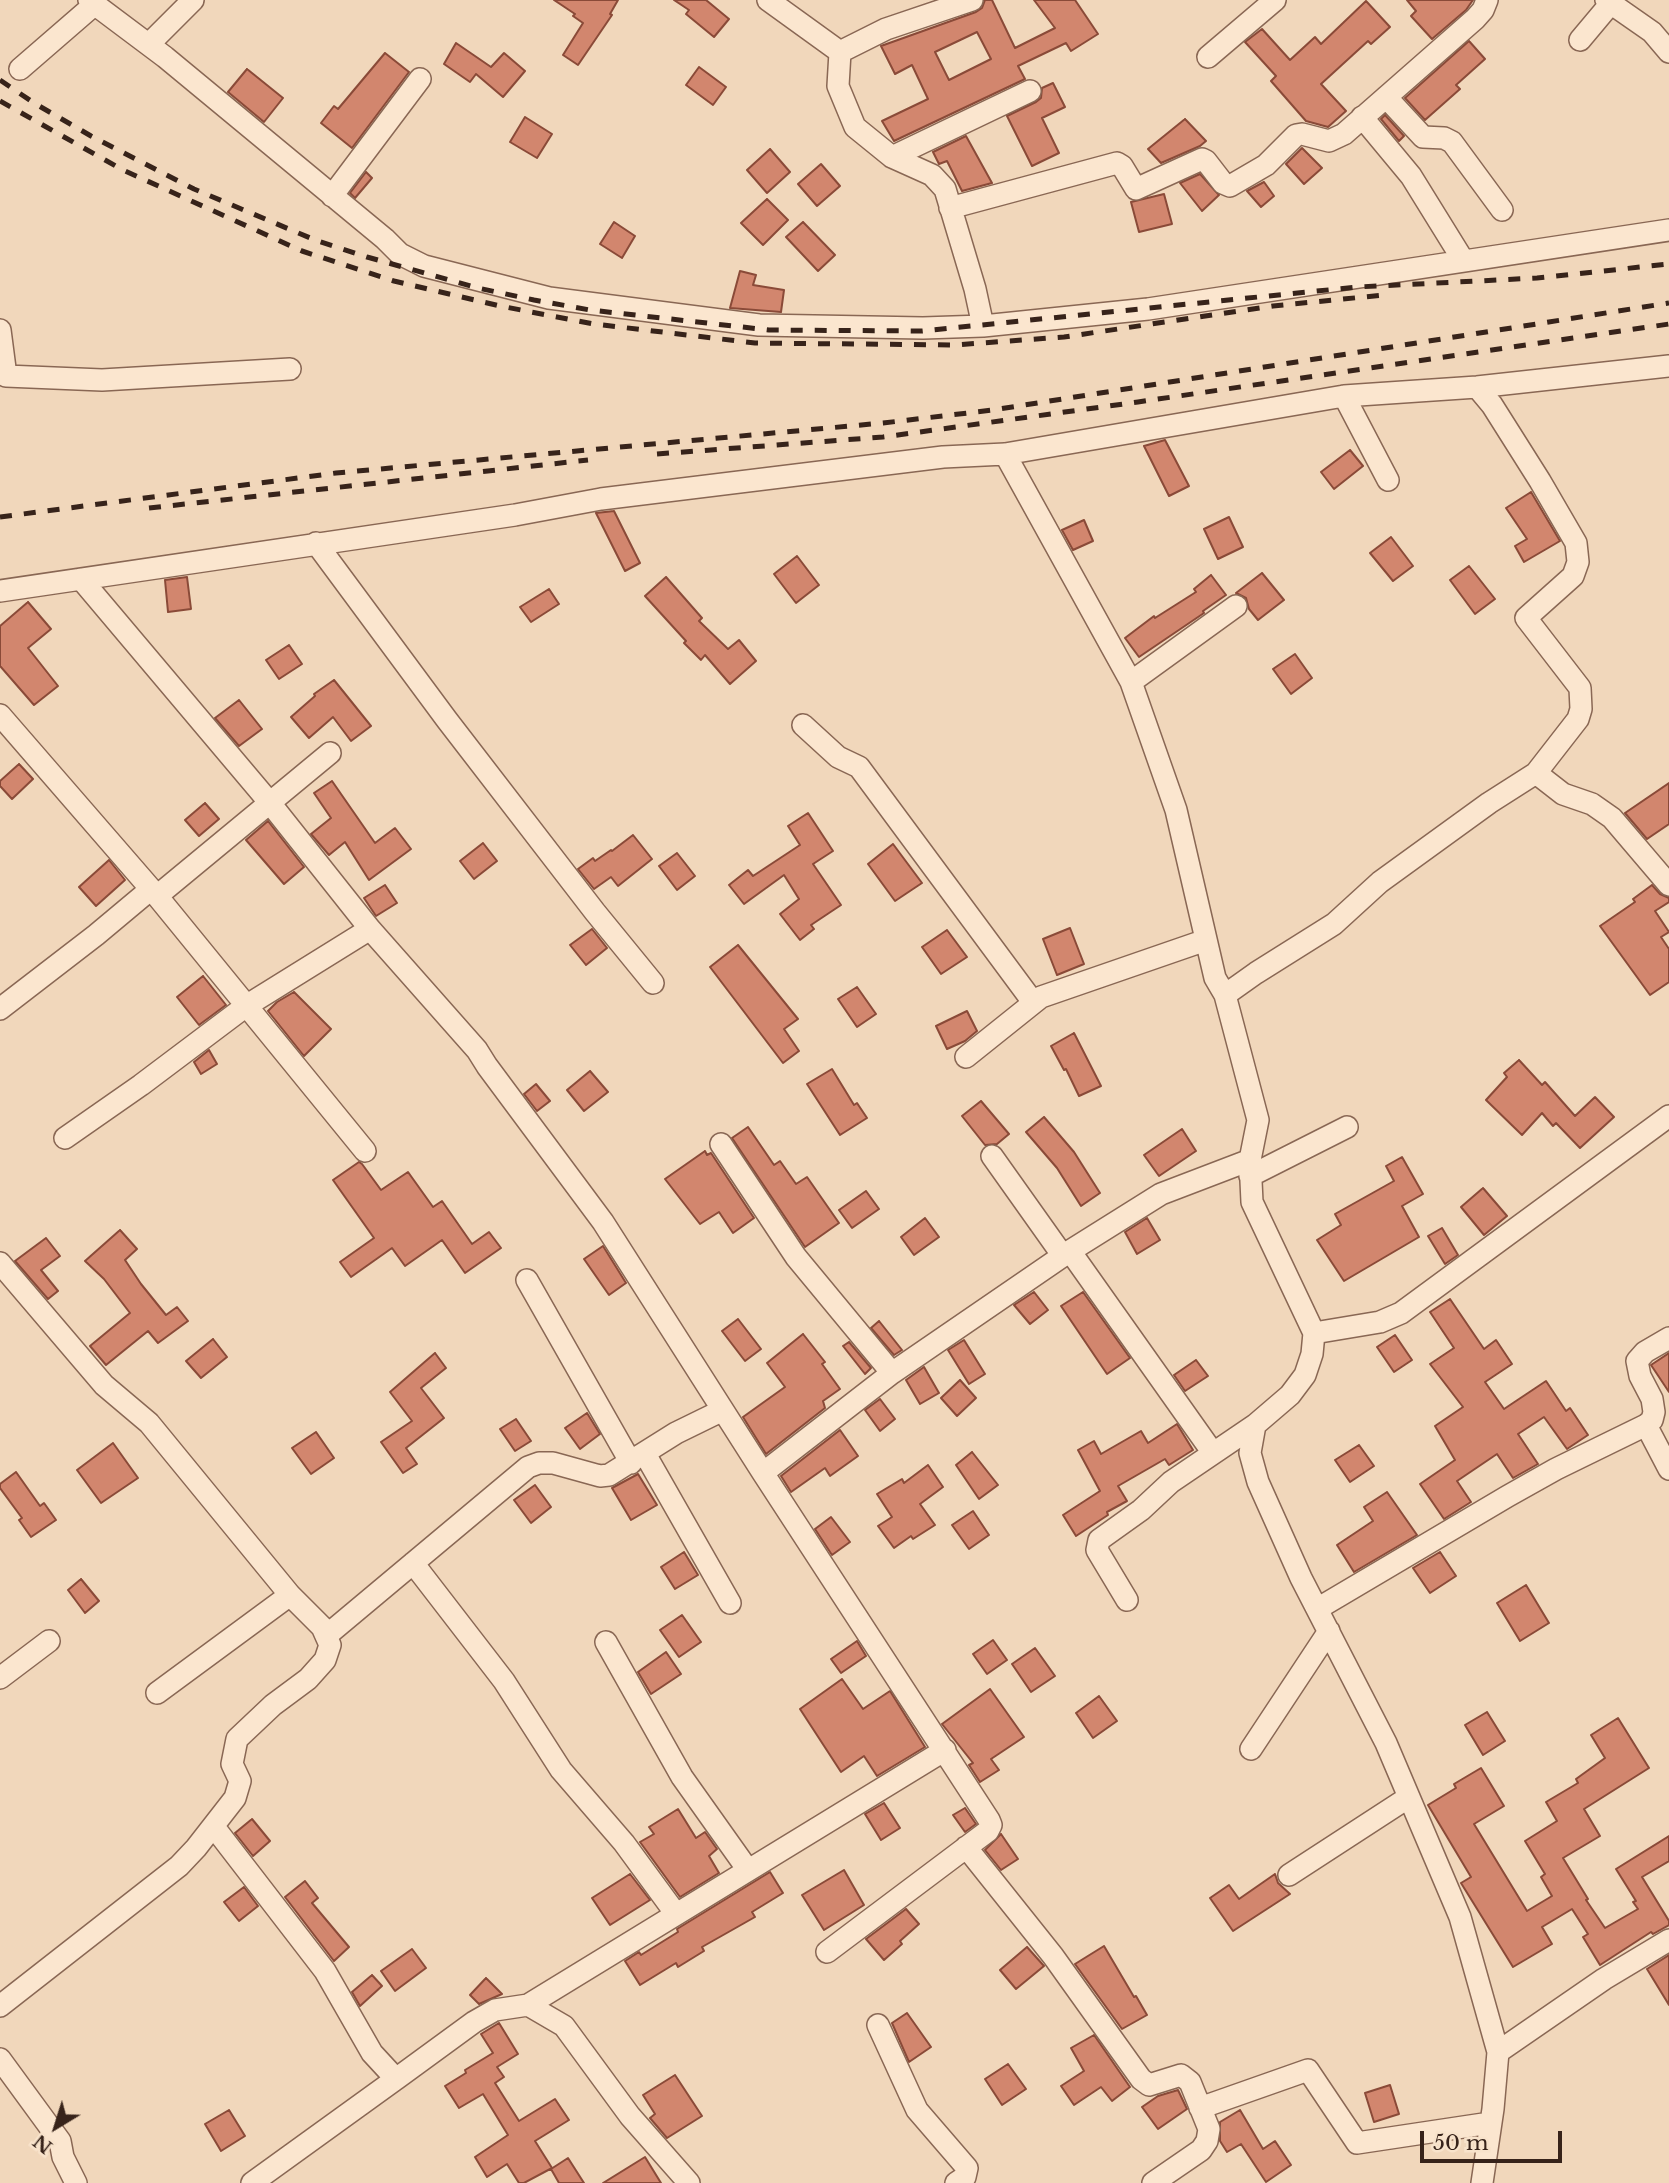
<!DOCTYPE html>
<style>
body{margin:0}
#map{position:relative;width:1669px;height:2183px;overflow:hidden;background:#f1d7bb;font-family:"Libre Baskerville",serif}
canvas{display:block}
.north{position:absolute;left:21px;top:2092px;width:70px;height:70px;-webkit-text-stroke:5px #f8e3cb;paint-order:stroke;rotate:218deg;font-size:19px;font-weight:700;line-height:28px;text-align:center;color:#37231a}
.north::after{content:'';display:block;margin:auto;width:24px;height:32px;background:#37231a;clip-path:polygon(50% 0,100% 100%,50% 72%,0 100%)}
.scale{position:absolute;left:1420px;top:2131px;width:142px;height:32px;box-sizing:border-box;border:4px solid #37231a;border-top:0;padding-left:9px;font-size:21px;line-height:24px;white-space:nowrap;color:#37231a;-webkit-text-stroke:5px #f8e3cb;paint-order:stroke}
</style>
<div id="map">
<canvas width="1669" height="2183"></canvas>
<div class="north">N</div>
<div class="scale">50 m</div>
</div>
<script>
const ctx = document.querySelector('canvas').getContext('2d');
ctx.lineJoin = 'round';
function fillPath(path, color) { ctx.fillStyle = color; ctx.fill(path, 'evenodd'); }
const toPath = rows => new Path2D(rows.map(r => 'M' + r).join(''));
function stroke(path, color, width, dash) { ctx.strokeStyle = color; ctx.lineWidth = width; ctx.lineCap = dash ? 'butt' : 'round'; ctx.setLineDash(dash || []); ctx.stroke(path); }
const building = toPath([
 [554,0,618,0,610,14,612,15,578,65,563,55,583,23,573,16,575,14,554,0],
 [674,0,706,0,729,19,714,37,686,14,689,10,674,0],
 [985,0,992,0,1015,48,1055,28,1034,0,1075,0,1098,34,1071,51,1066,43,1018,66,1025,79,894,141,882,121,928,99,912,65,895,74,881,46,976,12,982,8,985,0],
 [977,32,991,59,949,80,935,52,977,32],
 [1407,0,1473,0,1466,10,1432,39,1411,16,1416,11,1407,0],
 [1366,1,1390,27,1371,44,1368,41,1321,84,1346,111,1328,127,1306,121,1271,81,1276,76,1245,42,1262,29,1290,60,1315,37,1321,44,1366,1],
 [1469,41,1485,59,1456,85,1460,89,1425,120,1405,98,1469,41],
 [456,43,491,67,504,53,525,71,503,97,476,74,470,82,444,64,456,43],
 [385,53,409,72,352,148,321,123,334,106,338,109,385,53],
 [699,67,726,87,713,105,686,85,699,67],
 [247,69,283,98,264,122,228,92,247,69],
 [1053,83,1065,107,1042,118,1059,153,1032,166,1007,116,1036,102,1041,98,1042,88,1053,83],
 [1385,115,1404,136,1399,141,1381,119,1385,115],
 [525,117,552,134,537,158,510,142,525,117],
 [1185,119,1206,141,1200,146,1161,163,1148,149,1185,119],
 [966,136,992,183,962,191,947,161,939,164,933,152,966,136],
 [1302,148,1322,168,1304,184,1286,164,1302,148],
 [770,149,790,172,767,193,747,170,770,149],
 [821,164,840,186,817,206,798,184,821,164],
 [366,172,372,178,355,198,350,193,366,172],
 [1200,174,1219,195,1202,211,1180,183,1200,174],
 [1264,182,1274,196,1261,207,1247,191,1264,182],
 [1164,194,1172,224,1139,232,1131,202,1164,194],
 [767,199,788,220,763,245,741,223,767,199],
 [614,222,635,236,622,258,600,244,614,222],
 [803,222,835,255,818,271,786,237,803,222],
 [740,271,756,275,753,285,784,290,781,312,730,308,740,271],
 [1165,440,1189,486,1169,496,1144,446,1165,440],
 [1350,450,1363,466,1334,489,1321,472,1350,450],
 [1531,492,1560,541,1524,562,1515,546,1527,539,1506,508,1531,492],
 [614,511,640,563,625,571,596,513,614,511],
 [1229,517,1243,547,1218,559,1204,529,1229,517],
 [1084,520,1093,541,1073,550,1062,530,1084,520],
 [1391,537,1413,566,1393,581,1370,553,1391,537],
 [797,556,819,585,796,603,774,574,797,556],
 [1469,566,1495,599,1475,614,1450,580,1469,566],
 [1262,573,1284,600,1258,620,1249,609,1246,598,1236,593,1262,573],
 [1211,575,1226,595,1203,611,1204,613,1139,657,1125,638,1154,616,1155,618,1196,592,1194,589,1211,575],
 [187,577,191,609,168,612,165,580,187,577],
 [666,577,702,618,699,621,728,649,739,640,756,661,730,684,705,655,701,660,684,643,686,641,645,596,666,577],
 [549,589,559,604,531,622,520,607,549,589],
 [28,602,51,629,28,648,58,686,34,705,0,666,0,626,28,602],
 [289,645,302,664,279,679,266,660,289,645],
 [1295,654,1312,678,1291,694,1273,669,1295,654],
 [334,680,371,726,351,741,333,717,309,738,291,717,315,696,314,694,334,680],
 [239,700,262,729,239,746,215,718,239,700],
 [19,764,33,779,12,799,0,786,0,781,19,764],
 [332,781,375,843,395,828,411,849,369,880,345,842,329,855,311,834,331,818,314,793,332,781],
 [1669,783,1669,824,1647,839,1625,813,1669,783],
 [205,803,219,819,199,836,185,820,205,803],
 [808,813,833,851,813,864,841,905,811,925,814,929,800,940,780,914,799,899,784,875,744,904,729,885,748,870,753,876,800,845,788,826,808,813],
 [268,821,304,867,284,884,246,840,268,821],
 [633,835,652,859,618,886,611,877,594,889,578,869,593,858,595,861,611,850,612,851,633,835],
 [483,843,497,861,474,879,460,861,483,843],
 [893,844,922,883,895,901,868,864,893,844],
 [677,853,695,876,677,890,659,866,677,853],
 [109,860,125,880,96,906,79,887,109,860],
 [385,885,397,903,376,916,364,898,385,885],
 [1652,885,1660,894,1669,898,1669,902,1655,911,1669,932,1661,937,1669,949,1669,982,1650,995,1600,926,1635,902,1633,899,1652,885],
 [1070,928,1084,964,1057,975,1043,939,1070,928],
 [592,929,607,948,586,965,570,945,592,929],
 [947,930,967,957,941,974,922,947,947,930],
 [738,945,798,1019,784,1029,799,1051,783,1063,710,967,738,945],
 [203,976,226,1005,199,1025,177,997,203,976],
 [857,987,876,1014,857,1027,838,999,857,987],
 [294,992,331,1029,304,1056,268,1011,277,1002,294,992],
 [967,1011,977,1031,965,1041,947,1049,936,1026,967,1011],
 [1074,1033,1101,1086,1079,1096,1066,1069,1064,1070,1051,1046,1074,1033],
 [209,1050,217,1064,201,1074,194,1062,209,1050],
 [1519,1060,1542,1085,1545,1082,1575,1116,1595,1097,1614,1117,1580,1148,1556,1123,1553,1126,1542,1113,1522,1135,1486,1100,1507,1077,1504,1073,1519,1060],
 [832,1069,854,1105,857,1103,867,1118,840,1135,807,1084,832,1069],
 [590,1071,608,1092,584,1111,567,1090,590,1071],
 [536,1084,550,1101,537,1111,524,1094,536,1084],
 [981,1101,1009,1134,997,1144,985,1145,962,1116,981,1101],
 [1044,1117,1074,1152,1100,1193,1081,1206,1057,1168,1026,1132,1044,1117],
 [748,1127,774,1165,780,1161,796,1184,807,1177,839,1223,805,1247,732,1138,748,1127],
 [1182,1129,1196,1151,1159,1176,1144,1155,1182,1129],
 [705,1151,707,1155,711,1153,754,1218,733,1233,719,1212,700,1224,665,1179,705,1151],
 [1402,1157,1423,1194,1402,1206,1419,1237,1344,1281,1317,1240,1341,1225,1335,1214,1394,1181,1386,1166,1402,1157],
 [359,1162,362,1164,381,1190,408,1172,433,1207,442,1201,472,1244,489,1232,501,1248,465,1273,442,1240,405,1266,392,1248,351,1277,340,1262,374,1238,333,1180,359,1162],
 [1483,1188,1507,1216,1484,1235,1461,1207,1483,1188],
 [866,1191,879,1209,852,1228,839,1210,866,1191],
 [925,1218,939,1237,914,1255,901,1237,925,1218],
 [1147,1218,1160,1240,1137,1254,1125,1232,1147,1218],
 [1442,1228,1458,1255,1445,1264,1428,1236,1442,1228],
 [120,1230,137,1249,125,1260,141,1284,166,1315,177,1307,188,1321,158,1343,148,1331,106,1365,90,1346,130,1313,104,1279,85,1261,120,1230],
 [46,1238,60,1256,41,1270,58,1291,48,1299,15,1261,46,1238],
 [603,1246,626,1283,609,1295,584,1259,603,1246],
 [1034,1292,1048,1310,1030,1324,1014,1305,1034,1292],
 [1083,1292,1130,1358,1107,1374,1061,1306,1083,1292],
 [1450,1299,1484,1349,1496,1340,1512,1364,1485,1382,1504,1409,1546,1381,1566,1411,1570,1408,1588,1435,1567,1449,1544,1417,1518,1434,1538,1464,1513,1478,1497,1454,1457,1481,1471,1502,1444,1519,1420,1484,1455,1460,1435,1426,1463,1407,1430,1364,1454,1348,1430,1312,1450,1299],
 [738,1319,761,1349,745,1361,722,1331,738,1319],
 [879,1321,902,1350,894,1355,871,1328,879,1321],
 [803,1334,825,1362,822,1364,840,1389,823,1401,825,1408,766,1454,743,1417,785,1387,767,1363,803,1334],
 [1395,1335,1412,1360,1394,1372,1377,1347,1395,1335],
 [213,1339,227,1357,201,1378,186,1361,213,1339],
 [964,1340,985,1374,969,1384,948,1350,964,1340],
 [849,1342,871,1368,865,1374,843,1346,849,1342],
 [435,1353,446,1368,421,1388,444,1418,406,1448,417,1464,403,1473,381,1442,412,1421,390,1392,435,1353],
 [1669,1353,1669,1392,1651,1365,1669,1353],
 [1196,1360,1208,1376,1185,1391,1174,1375,1196,1360],
 [924,1367,939,1393,920,1404,906,1380,924,1367],
 [960,1380,976,1398,957,1416,941,1398,960,1380],
 [880,1399,895,1419,880,1431,865,1410,880,1399],
 [587,1413,600,1434,580,1449,565,1428,587,1413],
 [516,1419,531,1441,515,1451,500,1429,516,1419],
 [1177,1424,1193,1450,1169,1465,1165,1459,1118,1486,1127,1501,1107,1512,1108,1515,1076,1536,1063,1515,1100,1491,1078,1450,1094,1441,1101,1454,1141,1431,1148,1443,1177,1424],
 [840,1430,858,1456,830,1476,825,1468,791,1492,781,1476,840,1430],
 [316,1432,334,1458,311,1474,292,1448,316,1432],
 [113,1443,138,1478,101,1503,77,1470,113,1443],
 [1359,1445,1374,1466,1350,1482,1335,1460,1359,1445],
 [972,1452,998,1485,979,1499,956,1465,972,1452],
 [928,1465,943,1487,920,1504,935,1525,913,1539,911,1536,894,1548,878,1526,892,1517,877,1494,902,1479,904,1483,928,1465],
 [16,1472,40,1506,44,1503,56,1520,31,1537,19,1520,22,1518,0,1488,0,1484,16,1472],
 [638,1474,657,1505,631,1520,612,1488,638,1474],
 [535,1485,551,1507,531,1523,514,1500,535,1485],
 [1387,1492,1417,1535,1354,1572,1337,1545,1373,1521,1364,1507,1387,1492],
 [973,1511,989,1535,969,1549,952,1525,973,1511],
 [831,1517,850,1542,832,1555,815,1529,831,1517],
 [684,1552,698,1575,675,1589,661,1567,684,1552],
 [1440,1552,1456,1576,1430,1593,1413,1568,1440,1552],
 [81,1579,99,1601,85,1613,68,1590,81,1579],
 [1526,1585,1549,1623,1520,1641,1497,1603,1526,1585],
 [682,1615,701,1642,679,1657,660,1630,682,1615],
 [993,1640,1007,1660,987,1674,973,1654,993,1640],
 [857,1641,866,1656,841,1673,831,1659,857,1641],
 [1035,1648,1055,1676,1031,1692,1012,1664,1035,1648],
 [666,1652,681,1674,651,1694,638,1672,666,1652],
 [842,1679,863,1709,890,1691,925,1747,877,1776,864,1756,841,1772,800,1709,842,1679],
 [990,1689,1024,1737,991,1759,999,1770,980,1782,969,1765,973,1763,942,1724,990,1689],
 [1099,1696,1117,1721,1093,1738,1076,1713,1099,1696],
 [1487,1712,1505,1741,1483,1755,1465,1725,1487,1712],
 [1618,1718,1649,1768,1584,1809,1600,1836,1563,1858,1588,1899,1586,1900,1605,1928,1638,1909,1633,1902,1636,1901,1616,1869,1669,1836,1669,1861,1642,1877,1669,1921,1669,1925,1653,1934,1651,1932,1600,1965,1583,1937,1588,1934,1572,1909,1542,1927,1552,1944,1513,1967,1461,1883,1471,1877,1428,1805,1456,1788,1454,1784,1481,1768,1504,1806,1474,1824,1527,1911,1552,1896,1541,1877,1545,1874,1525,1841,1557,1821,1546,1802,1578,1783,1576,1779,1605,1758,1591,1735,1618,1718],
 [884,1803,900,1828,881,1840,865,1814,884,1803],
 [965,1808,976,1824,965,1832,953,1815,965,1808],
 [678,1809,696,1838,705,1832,717,1849,709,1856,719,1873,680,1897,640,1842,654,1834,649,1827,678,1809],
 [252,1819,270,1841,253,1856,235,1833,252,1819],
 [1001,1834,1018,1859,1001,1870,985,1850,1001,1834],
 [844,1870,864,1905,824,1930,802,1895,844,1870],
 [770,1872,783,1893,752,1912,755,1917,702,1947,704,1951,678,1967,676,1963,640,1985,625,1961,639,1952,641,1955,678,1932,677,1929,770,1872],
 [630,1874,650,1900,610,1925,592,1898,630,1874],
 [1275,1874,1278,1883,1290,1894,1233,1931,1210,1898,1229,1885,1239,1899,1275,1874],
 [305,1881,318,1898,312,1903,349,1947,334,1961,285,1897,305,1881],
 [244,1887,258,1906,239,1921,224,1902,244,1887],
 [906,1909,919,1924,900,1941,902,1944,884,1960,866,1939,906,1909],
 [1104,1946,1134,1997,1136,1996,1147,2015,1122,2029,1075,1964,1104,1946],
 [1027,1947,1044,1966,1016,1989,1000,1970,1027,1947],
 [412,1949,426,1968,395,1991,381,1971,412,1949],
 [1669,1955,1669,2005,1647,1969,1669,1955],
 [372,1975,382,1986,360,2006,352,1992,372,1975],
 [486,1978,502,1994,479,2004,470,1995,486,1978],
 [907,2013,931,2047,909,2062,892,2023,907,2013],
 [499,2023,518,2054,497,2067,504,2077,495,2083,519,2121,555,2099,569,2120,535,2141,552,2168,524,2183,519,2183,507,2164,487,2177,475,2157,508,2135,483,2094,459,2108,445,2086,466,2073,465,2070,493,2053,481,2034,499,2023],
 [1094,2035,1130,2087,1112,2101,1101,2087,1074,2105,1061,2086,1084,2071,1071,2048,1094,2035],
 [1008,2064,1026,2089,1002,2105,985,2079,1008,2064],
 [675,2075,702,2116,667,2138,650,2118,655,2114,643,2095,675,2075],
 [1390,2085,1399,2114,1374,2122,1365,2093,1390,2085],
 [1178,2090,1187,2109,1158,2129,1142,2107,1158,2096,1178,2090],
 [229,2110,245,2136,221,2151,205,2124,229,2110],
 [1240,2110,1263,2149,1275,2141,1291,2165,1266,2182,1241,2144,1227,2152,1220,2141,1220,2122,1240,2110],
 [645,2157,661,2183,603,2183,645,2157],
 [568,2158,584,2183,559,2183,551,2169,568,2158]
]);
fillPath(building, '#d2866e');
stroke(building, '#8a4a38', 2);
const minor = toPath([
 [89,0,165,57,385,239,400,254,424,266,549,298,759,325,923,328,983,326,1148,309,1669,230],
 [768,0,840,52],
 [972,0,886,29,840,52,838,86,855,127,892,157,932,175,945,189,975,289,983,326],
 [1606,0,1652,32,1669,52],
 [1580,40,1611,3],
 [149,44,193,0],
 [1208,57,1275,0],
 [20,69,95,4],
 [1386,97,1423,137,1444,138,1452,142,1502,210],
 [1362,117,1411,176,1463,260],
 [892,157,1030,91],
 [332,196,420,79],
 [950,208,1117,163,1122,166,1136,189,1202,159,1206,161,1223,183,1230,186,1266,165,1296,135,1302,134,1329,141,1344,134,1475,19,1483,10,1487,0],
 [0,330,6,376,102,380,290,369],
 [1344,396,1388,480],
 [1005,454,1131,682,1176,810,1215,978,1225,995,1258,1120,1250,1160,1252,1202,1314,1333,1312,1354,1305,1375,1290,1395,1255,1425,1250,1453,1258,1482,1301,1578,1386,1743,1460,1917,1498,2052,1493,2109,1482,2183],
 [316,543,447,720,595,912,653,983],
 [81,579,270,803,370,929,477,1050,487,1066,603,1222,763,1473,989,1820,991,1825,988,1831,827,1952],
 [0,591,515,515,601,499,943,457,1005,454,1344,396,1477,387,1669,366],
 [1131,682,1236,606],
 [0,715,157,896,365,1151],
 [803,725,838,757,859,767,1033,1002],
 [1536,773,1563,794,1592,804,1612,818,1669,885],
 [157,896,330,753],
 [1225,995,1256,973,1334,924,1380,882,1489,803,1536,773,1578,719,1581,709,1580,688,1526,618,1573,576,1578,562,1576,543,1540,481,1492,405,1477,387],
 [0,1009,96,935,151,889],
 [966,1057,1041,997,1206,940],
 [65,1138,141,1085,246,1006,370,929],
 [721,1144,796,1257,892,1373],
 [992,1156,1063,1256],
 [1250,1176,1347,1127],
 [1070,1251,1213,1453],
 [0,1263,104,1385,149,1423,290,1595,322,1627,330,1645,325,1660,308,1679,273,1705,237,1739,232,1764,240,1781,235,1798,196,1848,179,1866,0,2006],
 [527,1280,631,1463],
 [1314,1333,1380,1322,1401,1313,1669,1116],
 [1646,1425,1669,1469],
 [645,1454,730,1603],
 [763,1473,892,1373,1070,1251,1161,1194,1250,1160],
 [413,1563,504,1681,561,1770,624,1843,676,1914],
 [1127,1600,1097,1550,1099,1540,1141,1510,1171,1482,1255,1425],
 [1317,1609,1508,1496,1556,1469,1646,1425,1652,1420,1654,1412,1652,1399,1640,1376,1637,1361,1645,1352,1669,1338],
 [326,1636,528,1467,539,1463,553,1463,600,1476,609,1475,676,1433,723,1410],
 [606,1642,682,1777,748,1870],
 [0,1678,49,1641],
 [157,1693,290,1595],
 [1251,1749,1329,1631],
 [214,1827,325,1971,372,2053,396,2079,474,2022,495,2010,528,2005,564,2026,630,2116,689,2183],
 [966,1847,1053,1956,1141,2079,1149,2085,1181,2075,1190,2082,1209,2129,1207,2141,1201,2150,1153,2183],
 [1289,1875,1409,1797],
 [528,2005,945,1750],
 [878,2025,917,2110,967,2168,965,2177,956,2183],
 [1498,2052,1604,1979,1669,1940],
 [0,2059,60,2141,63,2157,76,2183],
 [1200,2108,1308,2070,1357,2143,1490,2123],
 [252,2183,396,2079]
]);
stroke(minor, '#896754', 24);
stroke(minor, '#fbe6cf', 21);
stroke(toPath([
 [0,80,34,103,91,136,194,189,315,240,367,257,478,288,534,300,590,310,769,330,922,331,1357,287,1537,278,1669,264],
 [0,101,123,170,302,251,394,281,500,306,594,324,755,343,955,345,1064,337,1273,306,1384,295],
 [657,454,883,437,1138,402,1669,324],
 [149,508,588,460],
 [0,517,336,473,883,423,993,410,1669,303]
]), '#37231a', 5, [12, 12]);
</script>
